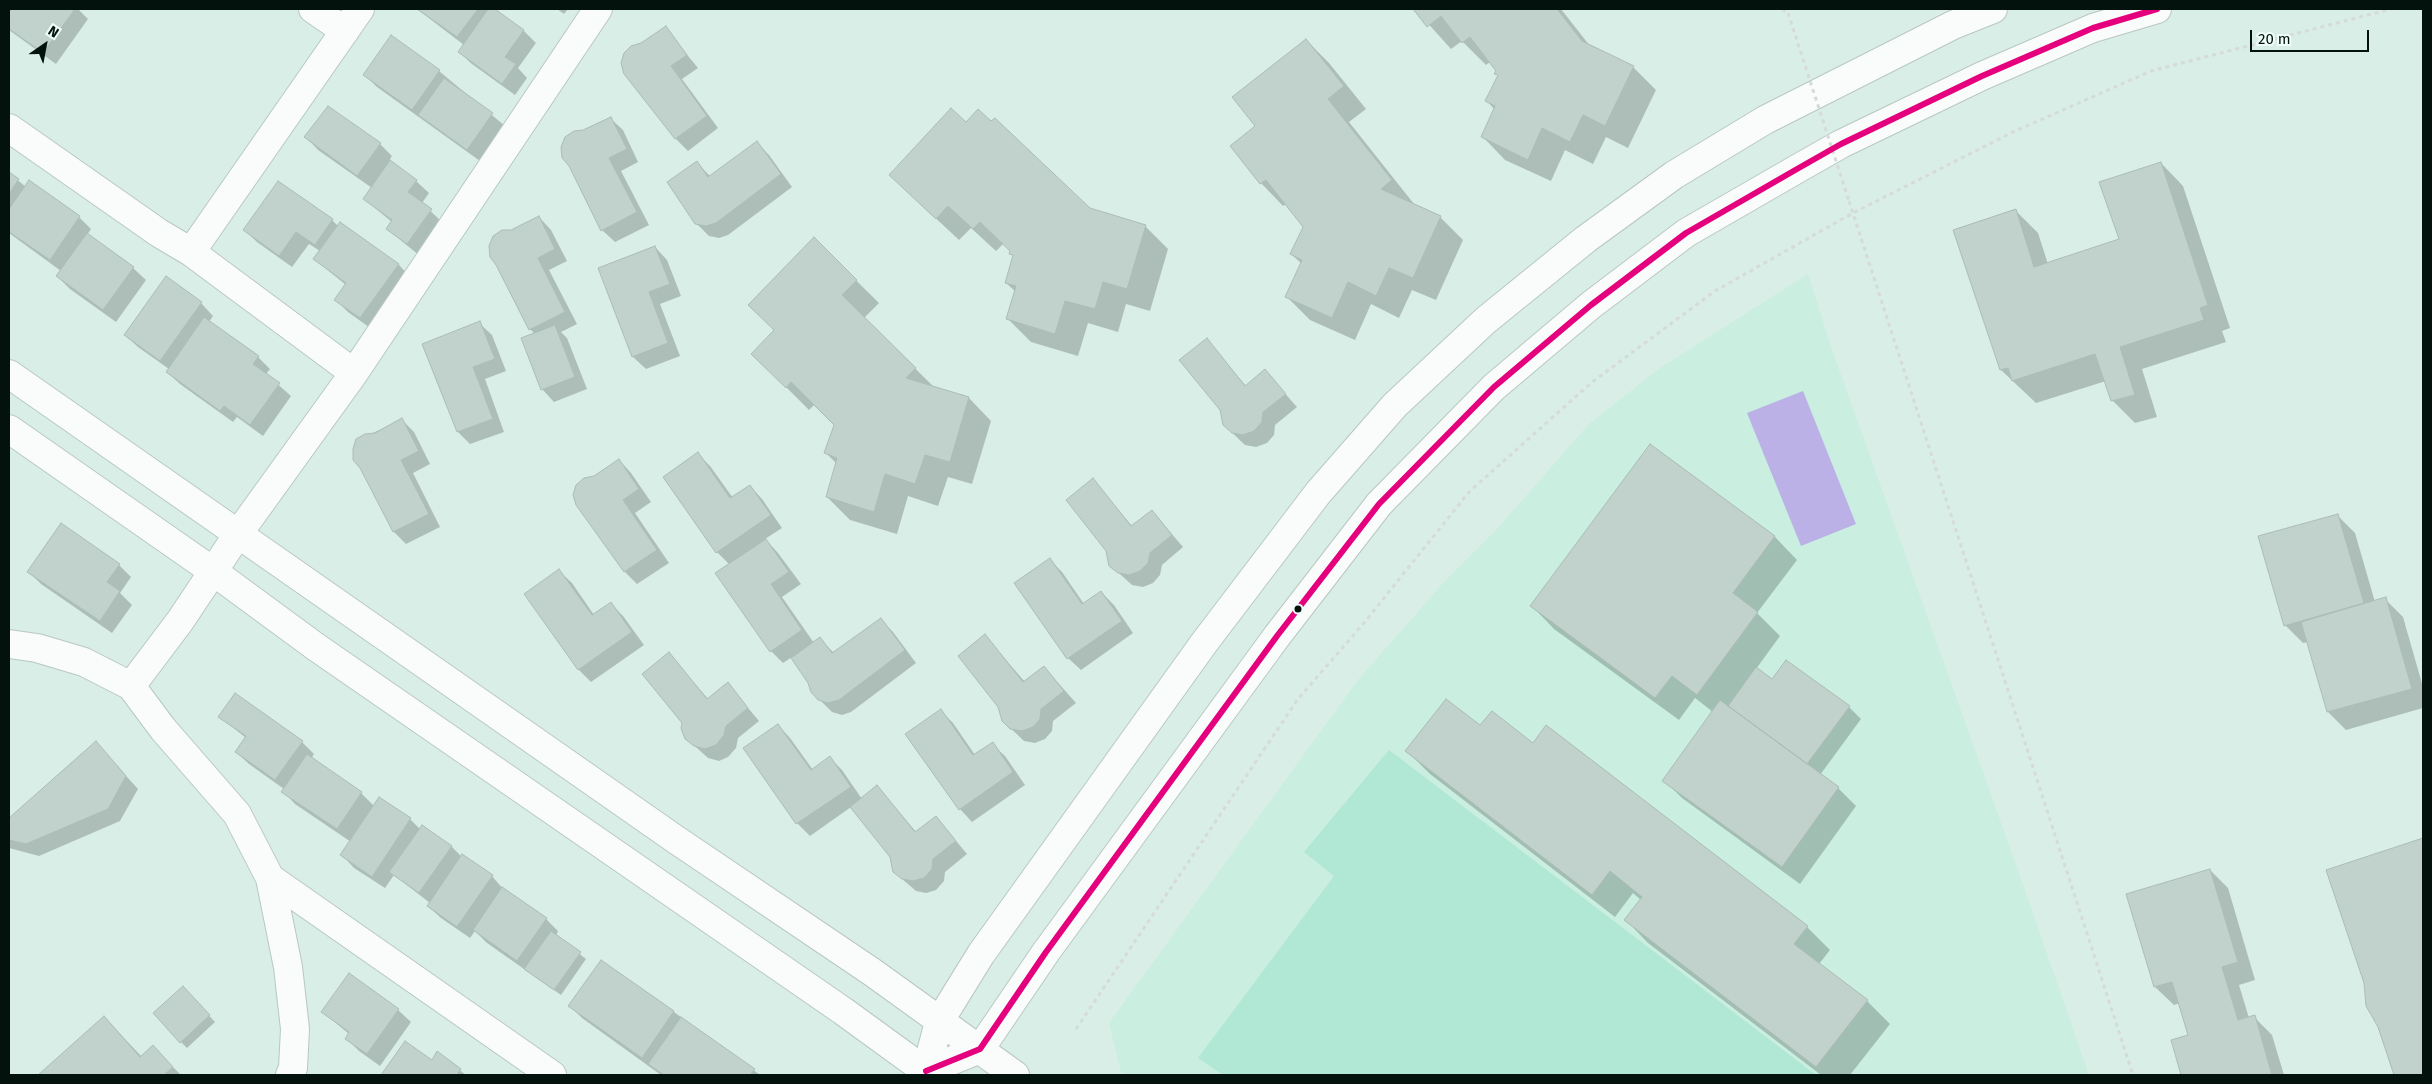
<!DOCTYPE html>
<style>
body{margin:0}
#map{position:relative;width:2432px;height:1084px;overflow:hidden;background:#d9eee6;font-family:"Fira Sans",sans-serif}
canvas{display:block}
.frame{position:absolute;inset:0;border:10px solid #04120d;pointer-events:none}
.north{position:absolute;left:20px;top:20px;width:50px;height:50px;-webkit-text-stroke:4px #effef8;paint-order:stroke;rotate:33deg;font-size:14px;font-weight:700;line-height:20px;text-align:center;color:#04120d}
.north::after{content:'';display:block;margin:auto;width:18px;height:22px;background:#04120d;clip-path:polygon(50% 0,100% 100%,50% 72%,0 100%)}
.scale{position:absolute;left:2250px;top:30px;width:119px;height:22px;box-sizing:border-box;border:2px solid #04120d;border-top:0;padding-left:6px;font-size:15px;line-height:18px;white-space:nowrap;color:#04120d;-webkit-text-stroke:4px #effef8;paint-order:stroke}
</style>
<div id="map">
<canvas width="2432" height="1084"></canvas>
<div class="frame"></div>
<div class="north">N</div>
<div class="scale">20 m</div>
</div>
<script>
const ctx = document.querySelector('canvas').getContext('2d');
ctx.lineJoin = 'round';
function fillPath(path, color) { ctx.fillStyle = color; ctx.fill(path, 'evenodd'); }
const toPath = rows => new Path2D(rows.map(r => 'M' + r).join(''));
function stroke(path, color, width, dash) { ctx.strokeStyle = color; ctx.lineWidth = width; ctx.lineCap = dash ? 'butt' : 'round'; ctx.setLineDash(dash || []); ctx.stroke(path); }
fillPath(toPath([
 [1808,274,1831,347,2020,876,2089,1075,1126,1075,1121,1072,1109,1023,1358,680,1444,582,1498,528,1589,424,1660,368]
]), '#caeee0');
fillPath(toPath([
 [1389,750,1816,1075,1223,1075,1198,1058,1334,876,1304,852]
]), '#b1e8d5');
fillPath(toPath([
 [1803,391,1856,524,1801,546,1747,413]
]), '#bcb1e7');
fillPath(toPath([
 [9,9,78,9,88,19,56,64,9,30],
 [417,9,497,9,497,12,524,31,536,43,518,68,527,78,515,95,472,64,459,52,464,45],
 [557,9,568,9,564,14],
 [1415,9,1561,9,1590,46,1633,67,1656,90,1628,148,1606,137,1593,164,1565,150,1551,181,1505,160,1483,137,1495,110,1487,101,1499,76,1496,73,1497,71,1490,62,1486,65,1462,41,1451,49],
 [665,28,698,68,682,79,718,128,688,151,676,139,641,45],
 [1306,40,1329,63,1366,109,1349,122,1414,204,1440,217,1463,240,1436,300,1412,290,1399,318,1371,304,1355,340,1310,320,1287,297,1302,264,1291,254,1304,227,1286,204,1283,206,1261,183,1257,126],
 [439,71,505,126,480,161,377,87,365,75],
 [610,118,623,130,638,162,621,171,649,225,615,242,602,230,584,132],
 [966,124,1090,209,1145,226,1168,249,1150,311,1126,304,1118,332,1088,323,1078,356,1031,342,1008,319,1016,292,1006,283,1014,257,1011,251,1003,244,996,251,971,228,959,240,913,197],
 [306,137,380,144,392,156,389,161,416,181,429,193,422,203,443,223,420,256,387,229,392,222,364,199,372,188,318,150],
 [757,143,769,155,792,187,728,235,719,238,709,236,696,223,696,162,711,177],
 [2161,163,2183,186,2230,328,2222,331,2226,342,2142,369,2157,417,2135,423,2112,400,2106,381,2036,403,2001,370,2015,210,2038,233,2048,264,2121,240],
 [9,173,26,187,79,217,91,229,87,235,133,268,146,280,116,322,70,289,57,276,61,271,9,233],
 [539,217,551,230,567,261,549,270,577,324,561,332,567,338,587,389,554,402,542,389,535,334,530,329,512,232],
 [332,220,338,226,340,223,399,265,411,278,373,330,348,312,336,300,346,285,314,259,320,251,309,244,292,267,257,242,245,230],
 [814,239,879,303,864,318,935,388,969,398,991,421,972,484,948,477,938,506,908,496,897,534,850,520,827,497,837,464,825,452,835,424,815,404,809,410,753,354,776,330],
 [655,247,667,260,681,296,660,304,680,356,646,369,633,357,599,269],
 [201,303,213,316,209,322,258,357,270,369,266,374,291,396,263,436,237,417,233,422,180,384,167,372,169,369,138,347,125,335],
 [479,323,492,335,506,371,485,379,504,432,470,444,458,432],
 [1206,340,1246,386,1265,371,1297,407,1275,425,1274,435,1267,443,1256,447,1245,445,1224,425],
 [402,420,414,432,430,464,413,473,440,527,406,544,394,532,361,467,357,440],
 [1650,446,1775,537,1797,560,1757,613,1780,636,1756,669,1773,680,1849,707,1861,719,1820,775,1838,788,1856,806,1800,884,1682,798,1664,780,1713,712,1695,698,1679,720,1554,629,1532,606],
 [698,454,710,466,733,498,750,486,762,499,782,528,765,539,778,553,801,584,782,597,814,643,820,639,834,653,881,620,893,632,916,663,851,712,842,715,832,712,819,699,792,657,783,663,771,651,730,565,717,552],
 [619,460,631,473,651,502,635,513,669,563,637,584,625,572,577,505,594,477],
 [1093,480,1132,526,1152,511,1183,547,1162,565,1160,575,1153,583,1143,587,1132,585,1110,565],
 [2337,515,2355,533,2375,602,2385,599,2403,617,2423,687,2423,708,2346,730,2328,712,2308,642,2303,643,2285,625],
 [1049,559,1062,572,1084,604,1101,592,1114,605,1133,633,1081,670,1068,658],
 [119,565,131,577,120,593,132,605,112,633,41,584,29,572],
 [559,571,572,583,594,615,611,604,623,616,644,645,591,682,579,670,526,594],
 [985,636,1025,682,1044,667,1076,703,1053,721,1052,731,1045,739,1035,743,1024,741,1003,721,999,711],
 [669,654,709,700,728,684,759,721,738,738,736,748,728,757,719,761,708,758,686,738],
 [941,711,953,723,975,755,992,744,1005,756,1025,785,972,822,960,809],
 [220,717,302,742,314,754,311,759,361,793,374,806,380,798,410,819,420,829,422,827,452,847,462,857,492,876,504,890,546,919,558,931,556,936,586,959,561,995,487,943,475,931,470,938,441,918,428,906,430,903,394,875,385,888,354,868,342,855,351,842,295,804,283,791,284,789,249,764,236,752,246,738],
 [778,725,790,738,813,770,830,758,842,770,862,799,877,786,917,833,936,817,967,854,945,872,944,881,936,890,926,893,916,891,894,872,891,856,851,807,810,836,797,823,745,748],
 [1481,727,1533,745,1807,927,1830,950,1819,964,1867,1001,1890,1024,1850,1075,1821,1075,1648,943,1626,920,1641,900,1633,893,1615,917,1430,774,1407,751],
 [96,743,138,789,120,821,39,856,9,848,9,820],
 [2423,839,2423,1075,2396,1075,2328,871],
 [2210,870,2228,888,2255,980,2239,985,2249,1018,2254,1017,2272,1035,2284,1075,2182,1075,2172,1041,2190,1036,2180,1003,2174,1005,2155,987,2128,895],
 [601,962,674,1012,760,1075,661,1075,582,1018,570,1006],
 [349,975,398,1010,411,1022,380,1066,359,1051,347,1039,349,1034,323,1012],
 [189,994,215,1022,187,1048,181,1042],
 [104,1017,142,1057,171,1065,181,1075,40,1075],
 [405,1043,432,1061,437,1053,466,1075,382,1075]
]), '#0003');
const building = toPath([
 [11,9,75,9,43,53,9,29,9,12,11,9],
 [417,9,478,9,457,37,417,9],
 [488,9,495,9,524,30,505,57,516,64,502,84,458,52,488,9],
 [1413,9,1557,9,1582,41,1634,66,1605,126,1583,115,1570,142,1542,128,1528,160,1481,137,1495,106,1485,101,1498,75,1494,74,1496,71,1470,37,1462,43,1441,16,1427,27,1413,9],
 [666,26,687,55,671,66,707,116,675,139,624,74,621,63,624,53,631,46,641,43,666,26],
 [391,35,440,70,412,110,363,75,391,35],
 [1306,39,1344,86,1328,99,1392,180,1381,189,1441,216,1413,278,1389,268,1376,296,1348,282,1332,318,1285,297,1302,260,1290,254,1303,227,1266,180,1260,184,1230,146,1255,126,1232,97,1306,39],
 [444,78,493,113,467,150,418,115,444,78],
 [328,106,381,143,357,176,304,137,328,106],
 [951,108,966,122,978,109,991,121,995,118,1090,208,1146,225,1127,289,1103,282,1095,309,1065,301,1055,334,1006,319,1016,286,1005,283,1013,255,1009,254,1010,251,980,222,973,229,948,206,936,219,889,175,951,108],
 [611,117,627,149,609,158,637,212,601,231,569,166,562,158,561,147,565,137,574,131,583,130,611,117],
 [757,141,781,174,716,223,706,226,695,224,667,182,697,161,708,177,757,141],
 [390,160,417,180,408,192,432,209,407,244,386,229,392,220,363,199,390,160],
 [2161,162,2208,305,2200,308,2204,320,2120,347,2135,395,2111,401,2095,354,2012,381,2008,368,2000,370,1953,230,2016,209,2034,267,2119,239,2099,182,2161,162],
 [9,172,19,179,9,194,9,172],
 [29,180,80,216,50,260,9,232,9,209,29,180],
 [278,181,333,219,315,245,296,232,279,256,243,230,278,181],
 [539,216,555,249,538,258,565,312,529,330,496,265,490,257,489,246,493,236,502,230,511,230,539,216],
 [340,222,399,264,360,318,334,300,346,283,313,259,340,222],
 [87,233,134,267,103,310,56,276,87,233],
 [814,237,857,280,842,295,916,368,906,378,969,397,950,462,925,455,915,484,885,474,874,512,826,497,837,458,824,453,834,425,791,382,786,388,751,354,774,330,748,305,814,237],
 [655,246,670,284,649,292,668,343,632,357,598,268,655,246],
 [166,276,202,302,160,361,124,335,166,276],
 [204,317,259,356,253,364,280,383,250,425,224,406,220,411,166,372,204,317],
 [480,321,495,359,473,367,493,419,457,432,422,344,480,321],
 [555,325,575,377,541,390,521,338,555,325],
 [1207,338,1245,386,1265,369,1286,394,1263,412,1262,422,1254,431,1243,435,1232,433,1223,425,1220,410,1179,360,1207,338],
 [402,418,419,451,401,460,429,514,393,532,360,468,353,460,353,449,356,439,365,434,375,433,402,418],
 [1650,444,1775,536,1733,593,1758,612,1697,695,1672,676,1655,698,1530,606,1650,444],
 [698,452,730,498,750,485,771,515,716,553,663,477,698,452],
 [619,459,639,489,623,500,657,550,624,572,576,505,573,495,576,485,584,478,594,476,619,459],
 [1093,478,1131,526,1152,510,1172,535,1150,553,1148,563,1140,571,1129,575,1118,573,1109,566,1106,551,1066,500,1093,478],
 [2338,514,2364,603,2284,626,2258,536,2338,514],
 [61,523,120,564,107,582,120,591,100,621,27,572,61,523],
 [766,539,789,572,771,584,802,630,770,652,715,573,766,539],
 [1050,558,1082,604,1101,591,1122,621,1067,659,1014,583,1050,558],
 [559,569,592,615,611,602,632,632,578,670,524,594,559,569],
 [2386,597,2412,689,2327,712,2301,622,2386,597],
 [881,618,905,650,839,700,828,703,818,700,811,692,808,683,791,658,820,637,832,653,881,618],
 [985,634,1023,682,1044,666,1064,691,1041,709,1040,719,1033,727,1022,731,1010,729,1002,721,998,707,958,656,985,634],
 [669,652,707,699,728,682,748,708,726,726,724,735,716,745,705,749,694,746,685,739,681,728,682,723,642,674,669,652],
 [1786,660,1850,706,1807,764,1728,706,1756,667,1772,679,1786,660],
 [235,693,303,741,275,780,235,752,246,736,218,717,235,693],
 [1446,699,1480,725,1492,711,1533,743,1546,725,1808,926,1794,944,1868,1000,1816,1067,1624,920,1642,897,1610,871,1592,895,1405,751,1446,699],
 [1720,700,1839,787,1782,867,1662,781,1720,700],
 [941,709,973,755,993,742,1013,772,959,810,905,734,941,709],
 [778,724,811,770,830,756,851,787,796,824,743,748,778,724],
 [96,741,126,776,108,809,26,844,9,840,9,818,96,741],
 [307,754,362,792,337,829,281,792,307,754],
 [877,785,915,832,936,816,956,841,933,859,932,869,924,878,913,881,902,879,893,872,890,857,850,807,877,785],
 [379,797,411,818,372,877,340,855,379,797],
 [422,825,452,846,419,893,389,872,422,825],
 [2423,838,2423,1075,2394,1075,2378,1027,2366,1006,2364,983,2326,870,2423,838],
 [462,854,493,875,457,927,427,906,462,854],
 [2210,869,2238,962,2222,967,2238,1020,2255,1015,2272,1075,2181,1075,2171,1040,2188,1035,2172,982,2154,987,2126,894,2210,869],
 [502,887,547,918,517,961,473,930,502,887],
 [551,931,581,952,554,990,524,969,551,931],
 [601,960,674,1011,642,1058,568,1006,601,960],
 [349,973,399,1009,367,1054,345,1039,349,1032,321,1012,349,973],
 [183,986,210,1015,180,1043,153,1013,183,986],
 [104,1016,140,1057,153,1045,173,1067,164,1075,38,1075,104,1016],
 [681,1017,755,1069,750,1075,664,1075,648,1064,681,1017],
 [405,1041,432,1060,437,1051,461,1069,457,1075,381,1075,405,1041]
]);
fillPath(building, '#c1d2cc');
stroke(building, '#abbcb6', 1);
const street = toPath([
 [313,9,345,31],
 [9,128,159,233,191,252,354,373],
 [191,252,360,9],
 [9,644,37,648,84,662,131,686,163,729,237,814,270,878,288,967,295,1029,293,1068,290,1075],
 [131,686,180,621,238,534,354,373,598,9],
 [270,878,552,1075]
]);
const secondary = toPath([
 [9,374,675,839,872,972,1015,1075],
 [9,429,214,572,316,647,843,1011,931,1075],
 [926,1071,980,1049,1046,952,1277,636,1379,504,1494,387,1591,305,1686,233,1797,169,1841,144,1982,76,2093,28,2157,9],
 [926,1071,939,1022,981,954,1204,643,1318,493,1395,405,1486,320,1586,239,1674,175,1765,120,1953,25,1993,9]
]);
stroke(street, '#b8c8c1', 30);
stroke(secondary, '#b8c8c1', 30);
stroke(toPath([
 [1782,9,1788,13],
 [1849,201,2133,1075],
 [1076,1029,1298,699,1364,623,1469,492,1591,383,1715,291,1853,213,2013,132,2151,71,2391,9]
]), '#d5dbd8', 3, [4, 4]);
stroke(street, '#f9fcfb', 28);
stroke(secondary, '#f9fcfb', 28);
stroke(toPath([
 [1788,13,1849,201]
]), '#d5dbd8', 3, [4, 4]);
stroke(toPath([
 [926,1071,980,1049,1046,952,1277,636,1379,504,1494,387,1591,305,1686,233,1797,169,1841,144,1982,76,2093,28,2157,9]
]), '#e5007d', 6);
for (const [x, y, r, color] of [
 [1298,609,4.5,"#04120d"]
]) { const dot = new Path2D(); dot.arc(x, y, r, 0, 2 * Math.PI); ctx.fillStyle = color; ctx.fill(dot); stroke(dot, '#effef8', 2); }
</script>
